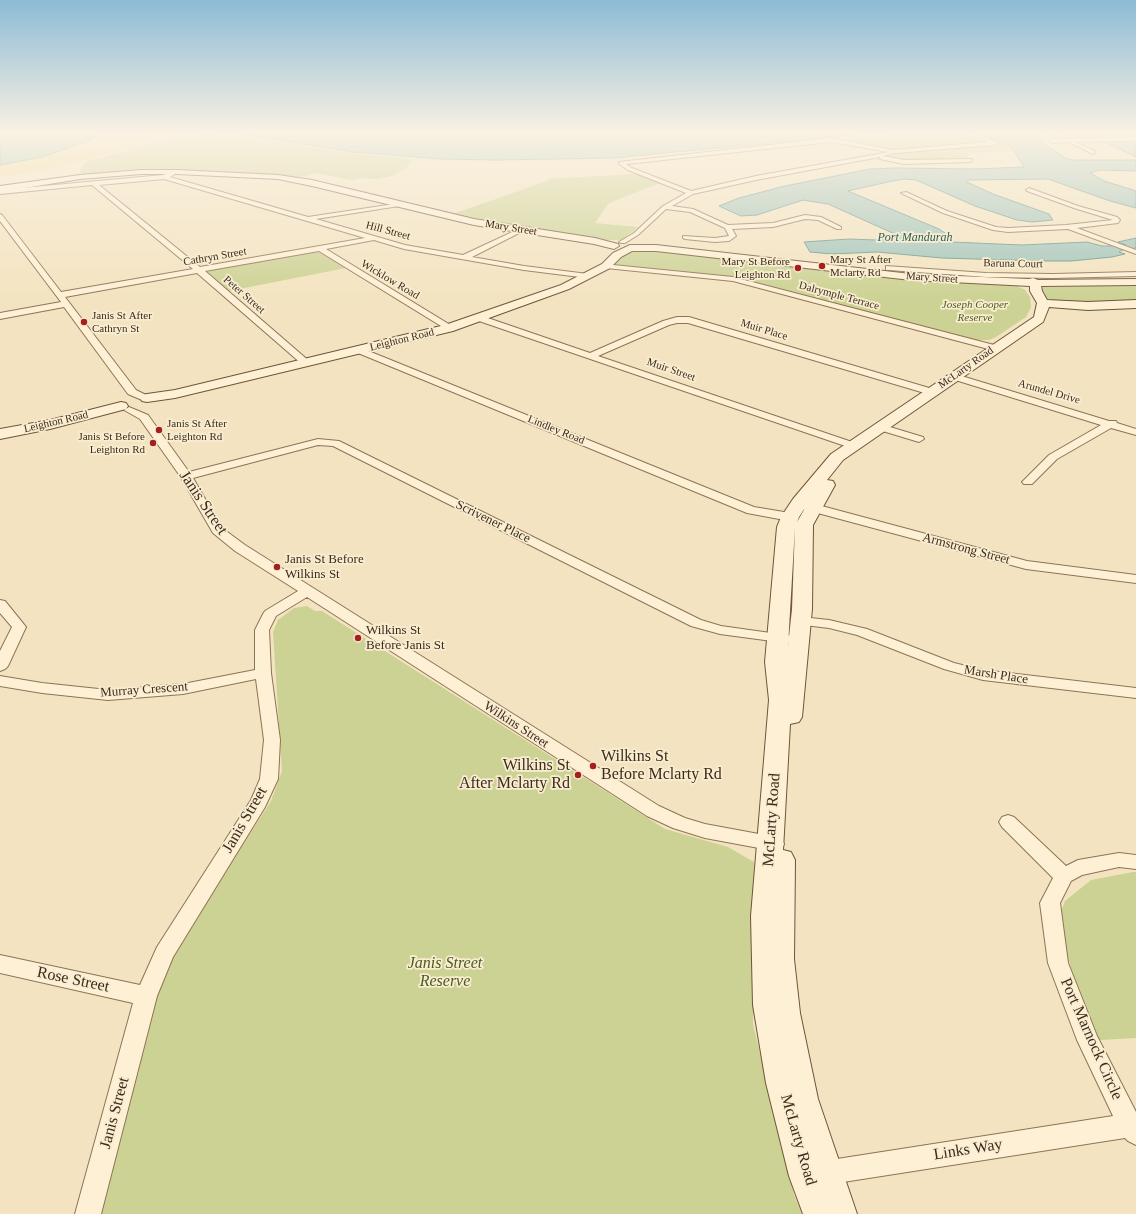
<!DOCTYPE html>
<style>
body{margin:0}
canvas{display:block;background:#f3e3c0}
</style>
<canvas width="1136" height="1214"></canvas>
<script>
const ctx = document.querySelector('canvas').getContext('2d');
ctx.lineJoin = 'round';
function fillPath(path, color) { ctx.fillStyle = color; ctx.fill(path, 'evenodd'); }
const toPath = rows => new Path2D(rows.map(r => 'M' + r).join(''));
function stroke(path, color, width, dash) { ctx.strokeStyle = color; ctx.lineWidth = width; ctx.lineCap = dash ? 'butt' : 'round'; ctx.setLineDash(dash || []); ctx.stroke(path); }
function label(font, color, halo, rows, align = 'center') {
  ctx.font = font + ' "Times New Roman",serif'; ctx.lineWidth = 3.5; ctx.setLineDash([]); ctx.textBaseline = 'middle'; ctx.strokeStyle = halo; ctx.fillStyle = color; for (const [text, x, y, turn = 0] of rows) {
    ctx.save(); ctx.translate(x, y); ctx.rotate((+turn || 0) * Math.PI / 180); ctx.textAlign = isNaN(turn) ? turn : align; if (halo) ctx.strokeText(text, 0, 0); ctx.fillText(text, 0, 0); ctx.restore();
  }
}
fillPath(toPath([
 [201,131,350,153,412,159,407,167,401,171,392,176,377,179,363,178,352,180,316,173,296,178,181,172,78,176,85,162],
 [900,131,961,131,989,137,1004,143,1011,151,969,153,968,158,959,160,899,160,883,157,896,154,894,151,836,139,856,135],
 [1012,131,1136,131,1136,138,1041,141],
 [636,174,660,183,609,203,595,223,638,227,622,240,602,240,450,215,550,180,547,179],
 [643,249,911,280,1015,285,1025,290,1030,297,1031,307,1026,317,996,337,989,340,972,340,731,277,625,266,618,265,613,262,624,252],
 [311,252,323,253,346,268,229,291,207,273,210,270],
 [1136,285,1136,303,1109,304,1049,301,1040,289,1043,287],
 [307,606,315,611,322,611,665,829,728,847,754,862,753,1024,794,1195,802,1214,100,1214,163,972,178,945,271,801,282,771,273,632,278,620,294,608],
 [1133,872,1136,872,1136,1038,1100,1040,1088,1024,1057,922,1065,901,1091,880]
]), '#ccd293');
fillPath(toPath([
 [99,131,174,131,142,145,63,166,0,177,0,164]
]), '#f2da9a');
const water = toPath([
 [0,131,103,131,90,140,42,157,0,165,0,131],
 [219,131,891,131,614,158,496,160,440,159,354,152,219,131],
 [965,131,1013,132,1040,141,1065,158,1073,160,1136,160,1136,171,1100,170,1090,173,1104,181,1136,191,1136,208,1110,201,1048,179,969,180,967,182,993,194,1049,214,1053,220,1032,222,1017,220,975,206,916,180,904,179,888,182,848,191,939,229,948,235,952,242,1022,245,1087,242,1102,246,1114,246,1126,245,1118,242,1136,238,1136,248,1122,250,1119,252,1125,254,1112,257,1071,261,1040,261,942,258,877,252,832,254,810,252,804,242,849,239,876,240,891,238,897,235,828,204,815,202,803,200,757,215,741,216,719,206,739,198,785,186,870,169,896,168,975,169,1024,167,1014,151,1006,143,990,137,965,131],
 [1102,141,1132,141,1136,143,1135,146,1136,157,1102,141]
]);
fillPath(water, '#a4c5bb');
stroke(water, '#699489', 1);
const street = toPath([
 [1039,131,1049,131,1069,136,1066,138,1039,131],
 [1136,137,1136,141,1075,142,1095,151,1095,153,1093,154,1069,142,1052,143,1049,141,1052,139,1136,137],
 [831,138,893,150,987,142,983,140,986,138,998,143,995,145,895,153,883,156,904,160,972,159,972,161,970,162,904,164,880,159,880,157,756,180,693,194,672,206,693,209,728,225,773,223,805,215,821,217,841,227,841,229,837,229,818,220,805,219,773,227,732,229,736,236,729,241,715,242,685,239,683,238,683,236,715,238,729,236,725,228,690,212,666,209,638,235,625,243,621,243,619,242,634,233,663,206,686,193,628,170,619,164,619,162,831,138],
 [831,142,889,152,756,176,691,191,632,168,626,164,831,142],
 [172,172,175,174,170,177,308,217,401,203,402,204,399,206,316,219,405,245,463,255,521,228,524,230,523,231,472,257,524,266,588,274,592,276,588,278,524,270,404,249,374,240,326,249,452,326,453,328,449,331,319,251,205,271,309,361,311,363,309,365,306,366,303,365,197,273,65,297,136,390,146,395,147,397,146,399,142,400,128,394,64,307,0,319,0,313,61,302,0,221,0,214,2,215,61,292,193,269,92,185,0,194,0,190,163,175,172,172],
 [164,179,365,238,200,267,99,185,164,179],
 [1029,188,1078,206,1117,217,1120,220,1118,223,1077,228,1136,250,1136,254,1068,229,1008,232,993,230,943,213,901,193,906,192,947,211,996,227,1008,228,1066,225,1113,220,1074,208,1027,191,1026,190,1029,188],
 [603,264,733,277,998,346,1000,348,995,351,992,350,733,281,606,268,603,268,603,264],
 [886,266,986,273,1053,274,1136,272,1136,276,1053,278,986,277,889,270,886,270,886,266],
 [479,315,590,353,663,321,677,317,689,317,936,390,937,392,936,394,928,394,688,323,677,323,669,325,598,356,858,444,859,446,858,448,854,449,476,320,475,318,476,316,479,315],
 [361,348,754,507,790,513,794,514,796,517,794,520,790,521,747,513,358,353,356,351,358,349,361,348],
 [955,374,1109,421,1116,421,1117,423,1136,429,1136,435,1111,428,1057,459,1032,484,1024,484,1022,482,1049,455,1101,425,952,379,950,377,955,374],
 [129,407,148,415,189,472,318,439,339,441,701,620,721,626,792,636,794,639,792,642,787,643,720,634,691,626,333,446,318,445,193,478,222,528,245,545,659,806,685,818,705,824,775,837,782,839,784,844,782,849,775,851,705,838,673,828,647,816,307,597,276,616,269,630,271,673,280,740,278,779,265,807,173,957,157,996,101,1214,75,1214,133,1003,0,973,0,955,140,985,157,947,251,800,260,779,264,740,256,679,183,694,108,700,42,693,0,686,0,676,42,683,108,690,183,684,255,670,255,630,263,614,265,611,298,591,235,551,213,533,180,476,140,419,124,410,129,407],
 [880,424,923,437,924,439,919,442,876,429,875,427,876,425,880,424],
 [803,501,1027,561,1136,575,1136,583,1026,569,799,508,797,505,799,502,803,501],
 [0,600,5,601,26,627,8,666,5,669,0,671,0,651,12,627,0,613,0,600],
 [801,617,829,620,867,629,954,663,983,670,1136,688,1136,698,983,680,944,669,857,635,829,628,796,624,794,621,796,618,801,617],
 [1008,815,1014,817,1066,866,1078,860,1119,853,1136,855,1136,869,1119,867,1082,875,1071,881,1060,903,1068,963,1097,1036,1136,1112,1136,1145,1128,1141,1125,1138,824,1185,815,1182,812,1173,815,1164,824,1161,1113,1116,1077,1040,1048,963,1040,903,1053,878,1002,827,999,822,1002,817,1008,815]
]);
const secondary = toPath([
 [141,170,177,170,278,175,312,180,474,219,595,238,618,244,619,246,614,249,594,244,474,225,312,186,278,179,177,174,141,174,80,179,0,192,0,186,80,175,141,170],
 [630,245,656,245,911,274,1029,279,1033,278,1038,280,1136,279,1136,285,1041,286,1042,291,1047,300,1088,302,1136,300,1136,308,1088,310,1049,307,1043,322,843,460,827,480,833,481,835,485,813,525,812,609,802,717,799,722,790,724,783,850,791,852,795,860,794,959,800,1013,818,1099,857,1214,803,1214,789,1176,766,1083,753,1005,751,916,769,700,765,662,777,527,781,517,793,499,831,454,1034,317,1037,303,1030,291,1030,286,911,280,656,251,632,251,621,257,610,268,569,289,453,331,175,398,147,402,142,401,140,398,142,395,147,394,175,390,445,325,561,285,602,264,613,253,630,245],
 [808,503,797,522,799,517,808,503],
 [795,527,792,609,788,646,795,527],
 [121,402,126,403,128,406,126,409,50,429,0,439,0,429,50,420,121,402]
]);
stroke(street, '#8f7356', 2);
stroke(secondary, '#705439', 2);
fillPath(street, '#fdf0d5');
fillPath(secondary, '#fdf0d5');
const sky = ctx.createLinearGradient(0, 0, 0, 301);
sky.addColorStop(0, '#8dbbd6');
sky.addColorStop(0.44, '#faf2e3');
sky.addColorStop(1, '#faf2e300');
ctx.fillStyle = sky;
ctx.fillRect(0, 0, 1136, 301);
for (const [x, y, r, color] of [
 [822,266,4,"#a51f21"],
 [798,268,4,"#a51f21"],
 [84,322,4,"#a51f21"],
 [159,430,4,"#a51f21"],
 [153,443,4,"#a51f21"],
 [277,567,4,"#a51f21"],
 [358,638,4,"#a51f21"],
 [593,766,4,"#a51f21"],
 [578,775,4,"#a51f21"]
]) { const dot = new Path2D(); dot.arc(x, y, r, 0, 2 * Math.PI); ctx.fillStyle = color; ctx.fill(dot); stroke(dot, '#f9edd1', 1.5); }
label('11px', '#3d2b1c', '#f9edd1', [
 ["Mary Street",511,228,9],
 ["Hill Street",388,231,15],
 ["Cathryn Street",215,257,-10],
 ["Baruna Court",1013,264,1],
 ["Mary Street",932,278,4],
 ["Wicklow Road",390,280,31],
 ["Peter Street",244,295,41],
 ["Dalrymple Terrace",839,296,15],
 ["Muir Place",764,330,17],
 ["Leighton Road",402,340,-14],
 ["McLarty Road",966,368,-35],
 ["Muir Street",671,370,19],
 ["Arundel Drive",1049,392,16],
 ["Leighton Road",56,422,-13],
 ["Lindley Road",556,430,22]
]);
label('11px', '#3d2b1c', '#f9edd1', [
 ["Mary St After",830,260],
 ["Mclarty Rd",830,273],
 ["Mary St Before",790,262,"right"],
 ["Leighton Rd",790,275,"right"],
 ["Janis St After",92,316],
 ["Cathryn St",92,329],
 ["Janis St After",167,424],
 ["Leighton Rd",167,437],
 ["Janis St Before",145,437,"right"],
 ["Leighton Rd",145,450,"right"]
], 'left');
label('italic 11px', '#4d5b20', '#f9edd1', [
 ["Joseph Cooper",975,305],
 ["Reserve",975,318]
]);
label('italic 12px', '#295e5a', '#f9edd1', [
 ["Port Mandurah",915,238]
]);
label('13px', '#3d2b1c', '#f9edd1', [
 ["Scrivener Place",493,522,26],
 ["Armstrong Street",966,549,15],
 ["Marsh Place",996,675,9],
 ["Murray Crescent",144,690,-4],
 ["Wilkins Street",516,725,33]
]);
label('13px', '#3d2b1c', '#f9edd1', [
 ["Janis St Before",285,560],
 ["Wilkins St",285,575],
 ["Wilkins St",366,631],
 ["Before Janis St",366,646]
], 'left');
label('16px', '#3d2b1c', '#f9edd1', [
 ["Janis Street",203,503,56],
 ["Janis Street",245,820,-60],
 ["McLarty Road",772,820,-86],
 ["Rose Street",73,980,12],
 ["Port Marnock Circle",1091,1039,66],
 ["Janis Street",115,1113,-75],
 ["McLarty Road",798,1140,74],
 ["Links Way",968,1150,-9]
]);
label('16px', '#3d2b1c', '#f9edd1', [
 ["Wilkins St",601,757],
 ["Before Mclarty Rd",601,775],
 ["Wilkins St",570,766,"right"],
 ["After Mclarty Rd",570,784,"right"]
], 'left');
label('italic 16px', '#4d5b20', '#f9edd1', [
 ["Janis Street",445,964],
 ["Reserve",445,982]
]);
</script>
